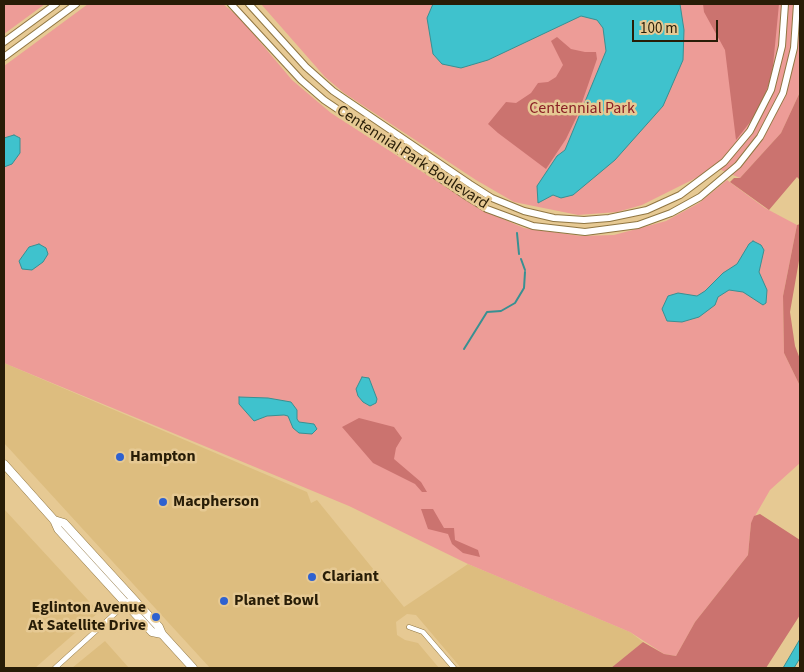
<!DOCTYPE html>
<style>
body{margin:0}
#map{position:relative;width:804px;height:672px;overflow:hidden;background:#e6c993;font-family:"Source Sans 3",sans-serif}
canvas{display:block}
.frame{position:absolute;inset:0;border:5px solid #281d07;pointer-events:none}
.scale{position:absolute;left:632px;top:20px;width:86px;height:22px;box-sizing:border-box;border:2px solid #281d07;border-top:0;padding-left:6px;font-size:15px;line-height:18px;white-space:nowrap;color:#281d07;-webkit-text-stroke:4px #e6c993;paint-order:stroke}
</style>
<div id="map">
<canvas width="804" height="672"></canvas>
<div class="frame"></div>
<div class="scale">100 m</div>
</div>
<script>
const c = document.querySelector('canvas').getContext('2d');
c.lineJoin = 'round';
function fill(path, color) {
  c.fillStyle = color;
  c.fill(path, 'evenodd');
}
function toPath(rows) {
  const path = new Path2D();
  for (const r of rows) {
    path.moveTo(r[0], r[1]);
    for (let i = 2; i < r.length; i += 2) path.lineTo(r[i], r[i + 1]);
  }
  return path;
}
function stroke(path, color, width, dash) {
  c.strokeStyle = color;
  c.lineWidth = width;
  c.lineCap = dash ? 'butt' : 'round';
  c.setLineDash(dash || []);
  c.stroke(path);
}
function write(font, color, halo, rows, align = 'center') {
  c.font = font + ' "Source Sans 3",sans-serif';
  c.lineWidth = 5;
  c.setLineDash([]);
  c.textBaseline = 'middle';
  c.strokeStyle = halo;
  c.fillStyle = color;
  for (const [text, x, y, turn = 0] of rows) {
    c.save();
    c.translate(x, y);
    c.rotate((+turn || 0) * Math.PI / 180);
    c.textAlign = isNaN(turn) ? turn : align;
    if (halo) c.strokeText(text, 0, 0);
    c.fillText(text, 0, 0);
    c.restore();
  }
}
fill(toPath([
 [4,363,307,492,311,503,317,500,404,607,468,564,630,632,643,642,611,668,461,668,416,615,407,614,396,622,397,635,405,640,418,643,439,668,210,668,4,443],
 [4,509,99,612,35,668,4,668],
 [105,641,129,668,72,668]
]), '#ddbd7f');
fill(toPath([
 [4,4,45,4,4,34],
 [88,4,223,4,240,18,292,80,331,113,457,194,503,219,524,228,581,236,614,235,666,221,699,203,727,180,765,208,797,225,783,296,784,353,800,386,800,463,770,490,751,523,748,555,695,622,676,656,664,654,630,632,468,564,349,506,4,363,4,66],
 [261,4,800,4,800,92,781,133,740,178,712,166,702,175,642,205,617,212,578,215,514,202,476,180,344,93,325,77]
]), '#ed9c97');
fill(toPath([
 [703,4,779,4,772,76,758,112,736,140,725,50,704,12],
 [557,37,571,49,585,52,596,52,597,59,578,114,566,139,546,169,498,133,488,124,506,102,516,103,531,93,538,83,548,82,556,77,563,65,551,41],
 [800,92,800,180,797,177,769,210,730,182,734,178,740,178,781,133],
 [800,224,800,255,790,312,795,346,800,359,800,386,784,353,783,296,797,225],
 [359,418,394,427,402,438,396,448,394,459,421,482,427,492,422,492,415,484,373,463,342,427],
 [421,509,433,509,444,528,454,528,455,540,478,550,480,557,463,553,452,544,448,534,428,529],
 [760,514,800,540,800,615,766,668,611,668,643,642,664,654,676,656,695,622,748,555,751,523,754,516]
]), '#cb736f');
const water = toPath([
 [433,4,680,4,684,30,683,60,663,106,615,160,573,195,561,198,553,195,538,203,537,186,557,156,565,150,606,51,603,28,597,20,581,16,488,60,461,68,442,64,433,54,427,18,433,4],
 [14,135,20,138,20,153,12,164,4,167,4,138,14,135],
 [753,241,761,245,764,250,759,272,767,290,766,303,763,305,743,292,729,290,718,297,715,305,699,317,682,322,667,321,662,309,668,296,678,293,697,296,705,291,723,273,737,264,749,244,753,241],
 [39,244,46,248,48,254,43,262,32,270,22,269,19,261,29,247,39,244],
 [362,377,369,378,377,399,376,403,370,406,363,402,358,396,356,389,362,377],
 [239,397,268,398,291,402,297,410,297,419,299,422,314,424,317,429,312,434,299,433,293,428,288,416,284,415,267,416,254,421,239,404,239,397],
 [800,639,800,658,794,668,783,668,800,639]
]);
fill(water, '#3fc2cd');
stroke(water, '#389092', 1);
stroke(toPath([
 [517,233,519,254],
 [521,259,525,270],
 [464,349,487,312,501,311,515,303,524,288,525,272]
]), '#389092', 2);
const street = toPath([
 [409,627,423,632,454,668],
 [55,668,132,598]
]);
const secondary = toPath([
 [231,4,301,80,324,100,463,194,487,209,533,226,585,232,638,225,671,213,700,197,738,165,760,137,783,93,794,48,797,4],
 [249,4,306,67,333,91,470,184,492,198,524,211,554,218,584,220,609,218,647,210,680,195,724,162,750,131,771,90,782,46,785,4],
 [4,42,56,4],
 [4,57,76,4]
]);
const primary = toPath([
 [4,464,54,520,58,529,152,632,162,634],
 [54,520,64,523,159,627,162,634,193,668]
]);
stroke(street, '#907642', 5.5);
stroke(secondary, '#907642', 8);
stroke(primary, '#907642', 9);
stroke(street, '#fff', 4.5);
stroke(secondary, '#fff', 6);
stroke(primary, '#fff', 8);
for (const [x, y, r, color] of [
 [120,457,5,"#2e61d0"],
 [163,502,5,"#2e61d0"],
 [312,577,5,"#2e61d0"],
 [224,601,5,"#2e61d0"],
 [156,617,5,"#2e61d0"]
]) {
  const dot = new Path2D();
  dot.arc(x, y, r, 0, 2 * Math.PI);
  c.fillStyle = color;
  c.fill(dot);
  stroke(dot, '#e6c993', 2);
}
write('16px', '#8a1f25', '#e6c993', [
 ["Centennial Park",582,109]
]);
write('16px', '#281d07', '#e6c993', [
 ["Centennial Park Boulevard",412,158,33]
]);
write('bold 16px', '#281d07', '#e6c993', [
 ["Hampton",130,457],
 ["Macpherson",173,502],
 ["Clariant",322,577],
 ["Planet Bowl",234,601],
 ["Eglinton Avenue",146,608,"right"],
 ["At Satellite Drive",146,626,"right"]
], 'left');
</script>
